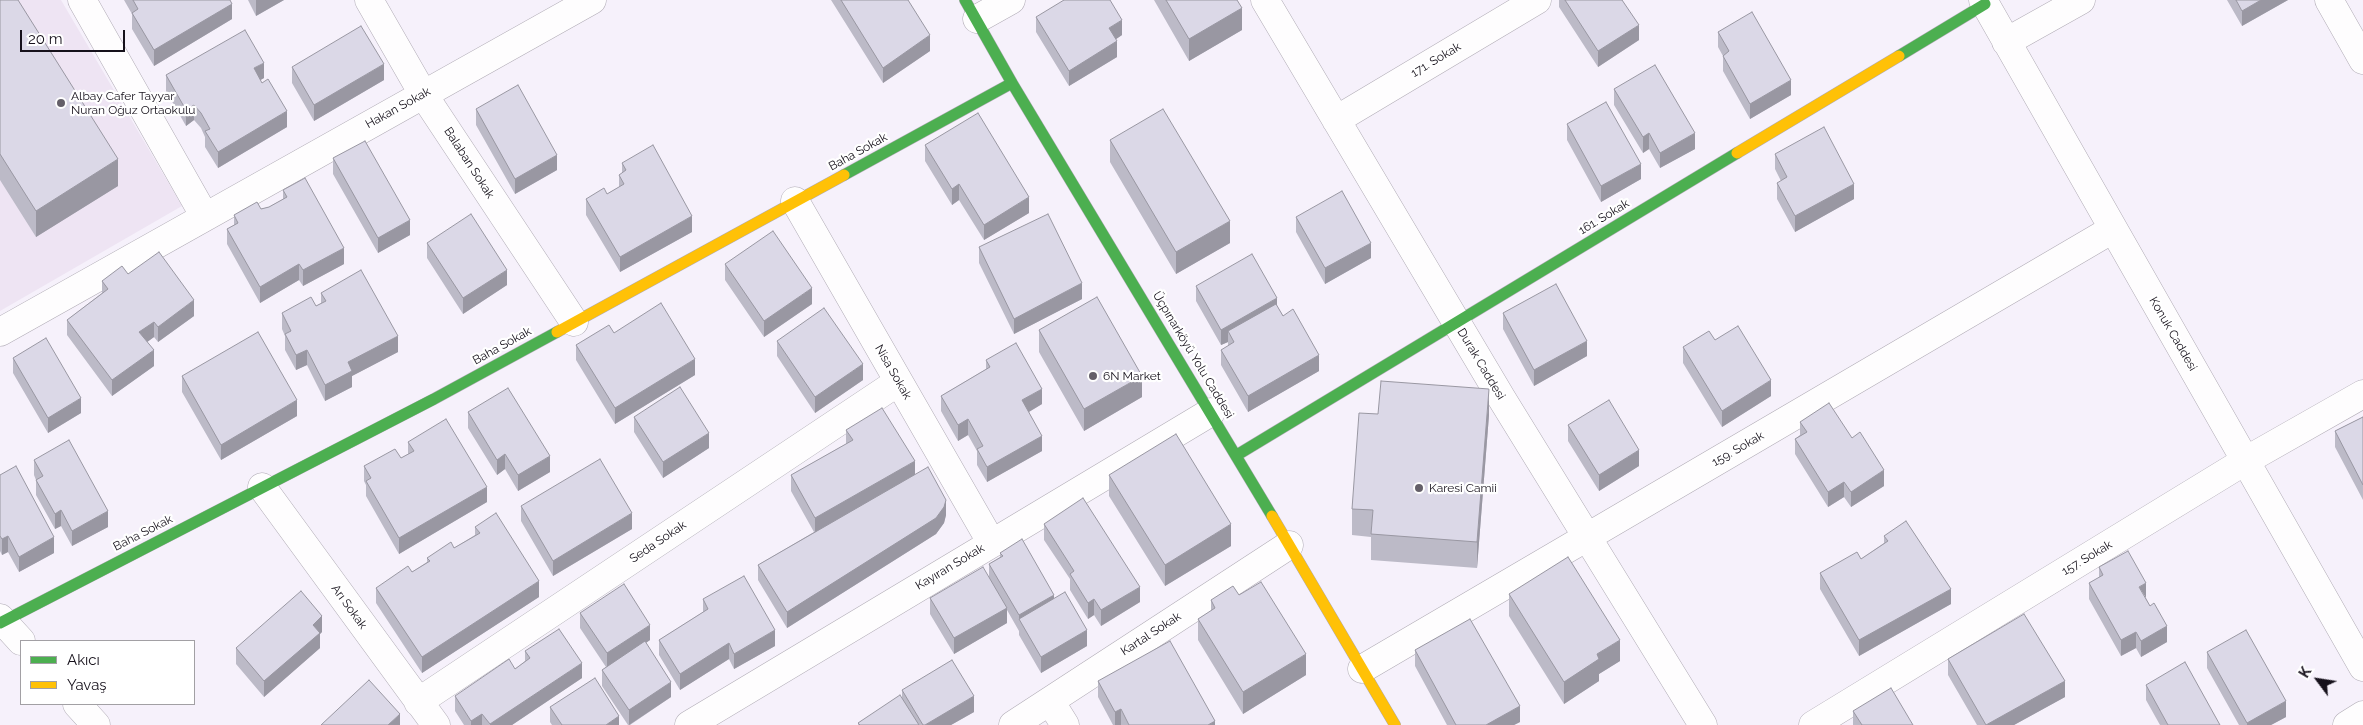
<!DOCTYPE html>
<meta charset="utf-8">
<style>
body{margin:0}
#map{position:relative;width:2363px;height:725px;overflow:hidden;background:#f6f1fb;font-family:Raleway,sans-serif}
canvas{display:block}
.legend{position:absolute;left:20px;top:640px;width:175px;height:65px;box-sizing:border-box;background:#fff;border:1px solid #a2a0a4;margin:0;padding:6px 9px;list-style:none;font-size:15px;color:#16111b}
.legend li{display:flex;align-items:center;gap:10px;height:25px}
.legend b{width:25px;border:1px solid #a2a0a4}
.north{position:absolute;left:2293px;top:655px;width:50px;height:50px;-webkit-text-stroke:4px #fff;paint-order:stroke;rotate:301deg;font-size:14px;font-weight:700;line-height:20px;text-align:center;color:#16111b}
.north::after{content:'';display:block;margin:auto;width:18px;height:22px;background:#16111b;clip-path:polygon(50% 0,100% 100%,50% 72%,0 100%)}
.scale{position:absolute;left:20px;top:30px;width:105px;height:22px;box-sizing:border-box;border:2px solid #16111b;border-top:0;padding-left:6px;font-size:15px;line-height:18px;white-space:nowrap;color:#16111b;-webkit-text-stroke:4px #fff;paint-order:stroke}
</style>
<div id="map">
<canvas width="2363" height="725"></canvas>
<ul class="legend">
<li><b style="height:6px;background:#4caf50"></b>Akıcı</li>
<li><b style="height:6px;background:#ffc107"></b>Yavaş</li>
</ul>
<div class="north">K</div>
<div class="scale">20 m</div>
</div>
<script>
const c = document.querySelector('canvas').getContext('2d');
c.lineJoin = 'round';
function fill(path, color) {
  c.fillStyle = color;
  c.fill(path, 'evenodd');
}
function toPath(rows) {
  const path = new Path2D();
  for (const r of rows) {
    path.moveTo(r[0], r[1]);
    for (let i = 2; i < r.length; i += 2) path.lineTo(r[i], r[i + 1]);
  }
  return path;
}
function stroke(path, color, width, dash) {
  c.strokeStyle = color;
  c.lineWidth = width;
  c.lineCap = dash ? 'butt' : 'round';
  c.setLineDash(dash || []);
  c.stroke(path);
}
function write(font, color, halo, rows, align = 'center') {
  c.font = font + ' Raleway,sans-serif';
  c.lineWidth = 4.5;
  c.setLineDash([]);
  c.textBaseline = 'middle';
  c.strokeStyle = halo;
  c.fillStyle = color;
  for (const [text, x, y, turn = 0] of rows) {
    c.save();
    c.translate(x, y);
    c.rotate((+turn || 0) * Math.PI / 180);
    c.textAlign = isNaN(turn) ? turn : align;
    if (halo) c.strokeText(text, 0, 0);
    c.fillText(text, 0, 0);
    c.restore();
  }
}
fill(toPath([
 [0,0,61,0,182,206,0,311]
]), '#eee4f3');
const street = toPath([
 [82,0,205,217],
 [369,0,423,94,574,322],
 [1265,0,1502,399,1703,725],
 [1983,0,2363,667],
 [2329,0,2363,60],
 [977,19,1011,0],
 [2006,42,2081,0],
 [1336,120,1537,0],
 [795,201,991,542],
 [0,332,592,0],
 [262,487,436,725],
 [0,618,21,641],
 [1362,669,2113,229],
 [1050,701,1065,725],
 [418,702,898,382],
 [77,704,96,725],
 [689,725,1211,412],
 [1013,725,1289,545],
 [1813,725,2245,461,2363,394],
 [2347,725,2363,715]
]);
const fast = toPath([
 [965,0,1012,83,1272,516],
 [1899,56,1985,4],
 [844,175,1012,83],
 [1237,455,1737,153],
 [0,623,434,399,557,332]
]);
const slow = toPath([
 [1737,153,1899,56],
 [557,332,844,175],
 [1272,516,1395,725]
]);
stroke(street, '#b0abb5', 29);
stroke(fast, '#b0abb5', 12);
stroke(slow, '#b0abb5', 12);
stroke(street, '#fefdfe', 28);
stroke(fast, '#4caf50', 11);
stroke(slow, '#ffc107', 11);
fill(toPath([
 [0,0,118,186,36,237,0,180],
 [124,0,230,0,232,19,154,66,132,29,132,14],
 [248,0,284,0,256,16],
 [831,0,908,0,930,51,883,83],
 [1154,0,1237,0,1242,30,1189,61],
 [1559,0,1622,0,1639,40,1598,67,1559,7],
 [2227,0,2288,0,2242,26],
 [1036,17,1122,35,1116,39,1117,57,1069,86,1036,32],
 [1718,32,1791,95,1750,119,1723,71,1723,56,1718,47],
 [292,67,384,80,314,121,292,83],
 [166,75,264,78,260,80,287,127,218,168,205,147,205,137,201,128,194,120,186,126,166,91],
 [1614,89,1695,149,1660,168,1649,149,1643,153,1614,105],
 [476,109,557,170,515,194,476,125],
 [1567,124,1641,179,1601,202,1567,140],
 [1110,140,1230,243,1176,274,1110,162],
 [925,145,1029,213,984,240,959,200,952,205,925,161],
 [1775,154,1854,199,1795,232,1777,199,1777,183,1781,181,1775,169],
 [333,158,410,235,378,253,333,174],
 [622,163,692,232,620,272,586,215,586,199,607,194,619,187,619,175,622,173],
 [283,190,344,264,303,286,299,280,260,303,227,244,227,229,234,225,234,215,269,207,283,199],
 [1296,217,1371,258,1325,284,1296,232],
 [427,243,507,285,463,314,427,258],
 [979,247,1082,299,1014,334,979,263],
 [725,264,812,304,764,337,725,280],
 [128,274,194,316,158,342,154,337,147,342,154,366,112,396,67,335,67,320,102,293,102,281],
 [1196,286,1277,306,1319,371,1248,412,1221,365,1221,350,1228,346,1228,342,1221,345,1196,301],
 [321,293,398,352,352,376,352,387,325,401,307,365,296,370,285,350,285,336,282,329,282,313,316,306,321,303],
 [1503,313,1587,356,1534,386,1503,329],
 [1039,330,1142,397,1084,431,1039,352],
 [614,333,695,375,615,424,576,360,576,345],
 [1715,340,1771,396,1722,427,1683,363,1683,347],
 [777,341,863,380,815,413,777,356],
 [13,358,81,413,48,433,13,373],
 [986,360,1042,404,1029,412,1042,451,987,482,977,465,977,451,968,435,958,441,941,411,941,396,986,369],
 [182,376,297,416,221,460,182,392],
 [468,412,550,472,518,491,505,469,497,475,468,428],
 [1378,414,1489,415,1477,568,1371,560,1371,537,1352,535,1352,509],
 [634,417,709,448,663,478,634,432],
 [2363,417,2363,500,2335,447,2335,431],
 [1800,422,1852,438,1884,486,1851,507,1844,497,1828,507,1795,454,1795,439,1800,435],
 [1568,425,1639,466,1599,491,1568,441],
 [846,430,915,474,946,515,944,523,936,534,787,628,758,580,758,565,814,532,791,491,791,475,846,444],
 [408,442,487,502,399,554,366,496,366,485,364,481,364,466,401,458,408,454],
 [34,460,108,527,72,546,61,526,55,529,36,495,36,480,34,475],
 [0,475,54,553,19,572,8,552,2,555,0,551],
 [1109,475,1231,546,1165,586,1109,496],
 [521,506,632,529,553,576,521,521],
 [1044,524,1140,602,1101,626,1094,615,1088,619,1070,590,1070,579,1044,540],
 [475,527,539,597,422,673,376,603,376,588,412,572,427,562,427,558,454,548,475,535],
 [1884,536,1951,604,1859,656,1820,589,1820,573,1861,559,1884,543],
 [1000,553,1054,599,1087,646,1041,673,1019,635,1019,631,1007,610,1007,623,954,654,930,614,930,598,989,577,989,564,1000,557],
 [2099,567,2146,598,2167,642,2141,657,2136,648,2121,656,2089,599,2089,583,2099,578],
 [1509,594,1620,661,1599,674,1599,681,1564,704,1509,616],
 [1239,595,1306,675,1243,714,1198,640,1198,619,1211,611,1211,600],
 [703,599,775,646,734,669,729,659,680,690,659,655,659,640,703,612],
 [580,613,650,640,646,643,671,697,630,725,628,725,602,686,602,670,606,667,580,628],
 [322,632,320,634,320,648,264,697,236,664,236,648],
 [1415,650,1520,722,1514,725,1447,725,1415,666],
 [525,651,582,678,512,725,464,725,455,711,455,696,515,669,525,661],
 [2207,652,2286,717,2271,725,2239,725,2207,668],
 [1948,659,2065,697,2014,725,1977,725,1948,675],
 [1098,681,1215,725,1113,725,1098,697],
 [2146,685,2220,725,2160,725,2146,700],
 [902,690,974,712,951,725,858,725,858,723,902,698],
 [550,707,619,725,552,725,550,722],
 [1853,711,1913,725,1853,725]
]), '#bcbac7');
fill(toPath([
 [256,0,284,0,256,16],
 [2261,0,2288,0,2242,26,2242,11],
 [232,4,232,19,154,66,154,50],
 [1242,8,1242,30,1189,61,1189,39],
 [1122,20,1122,35,1109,44,1109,28],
 [1639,25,1639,40,1598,67,1598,51],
 [930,35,930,51,883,83,883,68],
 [1117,41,1117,57,1069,86,1069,71],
 [264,63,264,78,254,84,254,68],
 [384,64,384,80,314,121,314,105],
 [1791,80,1791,95,1750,119,1750,104],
 [194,105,194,120,186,126,186,110],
 [287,111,287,127,218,168,218,152],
 [1649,133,1649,149,1643,153,1643,137],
 [1695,133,1695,149,1660,168,1660,153],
 [557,155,557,170,515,194,515,179],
 [118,159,118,186,36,237,36,211],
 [1641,164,1641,179,1601,202,1601,186],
 [959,184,959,200,952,205,952,189],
 [1854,184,1854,199,1795,232,1795,216],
 [1029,197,1029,213,984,240,984,225],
 [692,216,692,232,620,272,620,257],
 [410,220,410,235,378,253,378,238],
 [1230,221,1230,243,1176,274,1176,252],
 [1371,243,1371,258,1325,284,1325,268],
 [344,248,344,264,303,286,303,270],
 [299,264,299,280,260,303,260,287],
 [507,270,507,285,463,314,463,298],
 [1082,283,1082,299,1014,334,1014,319],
 [812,288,812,304,764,337,764,321],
 [1277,298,1277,314,1228,331,1228,342,1221,345,1221,330],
 [194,300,194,316,158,342,158,327],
 [154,322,154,337,139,348,139,332],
 [398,336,398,352,352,376,352,387,325,401,325,385,348,362],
 [1587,341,1587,356,1534,386,1534,370],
 [154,350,154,366,112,396,112,380],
 [307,350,307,365,296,370,296,355],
 [1319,355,1319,371,1248,412,1248,396],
 [695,359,695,375,615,424,615,408],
 [863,364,863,380,815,413,815,397],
 [1142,376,1142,397,1084,431,1084,409],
 [1771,380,1771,396,1722,427,1722,411],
 [1042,389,1042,404,1022,416,1022,400],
 [1489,389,1489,415,1477,568,1477,542],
 [81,398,81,413,48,433,48,418],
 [297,400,297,416,221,460,221,445],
 [968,419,968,435,958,441,958,425],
 [709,433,709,448,663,478,663,462],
 [1042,436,1042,451,987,482,987,467],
 [1639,450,1639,466,1599,491,1599,475],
 [505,454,505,469,497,475,497,460],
 [550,456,550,472,518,491,518,475],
 [915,461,915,477,815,534,815,518],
 [1884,470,1884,486,1851,507,1851,492],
 [1844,482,1844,497,1828,507,1828,492],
 [487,487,487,502,399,554,399,538],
 [946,500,946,515,944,523,936,534,787,628,787,612],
 [61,510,61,526,55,529,55,514],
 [108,511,108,527,72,546,72,531],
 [632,513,632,529,553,576,553,561],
 [1231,524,1231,546,1165,586,1165,565],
 [8,536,8,552,2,555,2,539],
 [54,537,54,553,19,572,19,557],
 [539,581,539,597,422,673,422,657],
 [2146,583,2146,598,2139,587],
 [1140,587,1140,602,1101,626,1101,610],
 [1951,589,1951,604,1859,656,1859,640],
 [1054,595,1054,610,1019,619,1019,615],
 [1094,599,1094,615,1088,619,1088,603],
 [1007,608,1007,623,954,654,954,638],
 [322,616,322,632,320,634,320,648,264,697,264,681,313,625],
 [650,625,650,640,607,669,607,653],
 [2167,626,2167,642,2141,657,2141,641],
 [775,630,775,646,734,669,734,654],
 [1087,630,1087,646,1041,673,1041,657],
 [2136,632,2136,648,2121,656,2121,640],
 [1620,640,1620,661,1599,674,1599,681,1564,704,1564,682,1597,654],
 [729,643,729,659,680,690,680,674],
 [1306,654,1306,675,1243,714,1243,692],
 [582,663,582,678,512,725,490,725,490,724],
 [2065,681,2065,697,2014,725,1986,725],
 [671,682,671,697,629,725,629,710],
 [974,696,974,712,951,725,925,725],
 [2286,701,2286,717,2271,725,2247,725,2247,723],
 [1520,706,1520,722,1514,725,1486,725],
 [1121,709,1121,725,1115,725,1115,712],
 [400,714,400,725,388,725],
 [482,714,482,725,471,725,471,721],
 [619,716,619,725,606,725],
 [1215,721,1215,725,1208,725]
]), '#9997a2');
const building = toPath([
 [0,0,18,0,118,159,36,211,0,154,0,0],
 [133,0,230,0,232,4,154,50,132,13,138,9,133,0],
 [841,0,908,0,930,35,883,68,841,0],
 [1064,0,1110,0,1122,20,1109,28,1117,41,1069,71,1036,17,1064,0],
 [1166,0,1237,0,1242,8,1189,39,1166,0],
 [1565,0,1622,0,1639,25,1598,51,1565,0],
 [2236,0,2261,0,2242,11,2236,0],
 [1752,12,1791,80,1750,104,1723,56,1729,51,1718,32,1752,12],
 [361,26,384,64,314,105,292,67,361,26],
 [245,30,264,63,254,68,262,83,268,79,287,111,218,152,205,131,210,129,201,113,194,105,186,110,166,75,245,30],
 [1655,65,1695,133,1660,153,1649,133,1643,137,1614,89,1655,65],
 [518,85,557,155,515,179,476,109,518,85],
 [1606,102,1641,164,1601,186,1567,124,1606,102],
 [1163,109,1230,221,1176,252,1110,140,1163,109],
 [978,113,1029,197,984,225,959,184,952,189,925,145,978,113],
 [1824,127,1854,184,1795,216,1777,183,1787,177,1775,154,1824,127],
 [365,141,410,220,378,238,333,158,365,141],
 [653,145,692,216,620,257,586,199,604,188,607,194,624,184,619,175,626,170,622,163,653,145],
 [305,178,344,248,303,270,299,264,260,287,227,229,238,223,234,215,257,202,261,209,269,207,287,197,283,190,305,178],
 [1342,191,1371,243,1325,268,1296,217,1342,191],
 [471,214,507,270,463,298,427,243,471,214],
 [1048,214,1082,283,1014,319,979,247,1048,214],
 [773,231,812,288,764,321,725,264,773,231],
 [159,252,194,300,158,327,154,322,139,332,154,350,112,380,67,320,108,289,102,281,122,266,128,274,159,252],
 [1252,254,1277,298,1221,330,1196,286,1252,254],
 [361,270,398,336,348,362,352,371,325,385,307,350,296,355,285,334,291,331,282,313,311,297,316,306,326,301,321,293,361,270],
 [1556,284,1587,341,1534,370,1503,313,1556,284],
 [1097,297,1142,376,1084,409,1039,330,1097,297],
 [661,303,695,359,615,408,576,345,609,325,614,333,661,303],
 [1276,304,1283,316,1293,309,1319,355,1248,396,1221,350,1234,342,1228,331,1276,304],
 [824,308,863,364,815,397,777,341,824,308],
 [1738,326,1771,380,1722,411,1683,347,1709,331,1715,340,1738,326],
 [258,332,297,400,221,445,182,376,258,332],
 [46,338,81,398,48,418,13,358,46,338],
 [1016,343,1042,389,1022,400,1042,436,987,467,977,449,983,446,968,419,958,425,941,396,990,367,986,360,1016,343],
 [1381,381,1489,389,1477,542,1371,534,1373,510,1352,509,1359,413,1378,414,1381,381],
 [680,387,709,433,663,462,634,417,680,387],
 [508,388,550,456,518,475,505,454,497,460,468,412,508,388],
 [1609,400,1639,450,1599,475,1568,425,1609,400],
 [1829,403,1852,438,1860,432,1884,470,1851,492,1844,482,1828,492,1795,439,1807,432,1800,422,1829,403],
 [882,408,915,461,815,518,791,475,853,440,846,430,882,408],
 [2363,417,2363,485,2335,431,2363,417],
 [446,419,487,487,399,538,366,481,371,478,364,466,395,449,401,458,414,451,408,442,446,419],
 [1176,434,1231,524,1165,565,1109,475,1176,434],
 [69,440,108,511,72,531,61,510,55,514,36,480,43,476,34,460,69,440],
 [600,459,632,513,553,561,521,506,600,459],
 [16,466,54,537,19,557,8,536,2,539,0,536,0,475,16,466],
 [928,467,946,500,944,507,936,518,787,612,758,565,928,467],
 [1083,498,1140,587,1101,610,1094,599,1088,603,1070,574,1074,571,1044,524,1083,498],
 [496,513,539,581,422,657,376,588,408,566,412,572,430,561,427,558,451,542,454,548,480,533,475,527,496,513],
 [1906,521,1951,589,1859,640,1820,573,1857,552,1861,559,1888,541,1884,536,1906,521],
 [1022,539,1054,595,1019,615,989,564,1003,556,1000,553,1022,539],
 [2128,551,2146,583,2139,587,2150,606,2154,603,2167,626,2141,641,2136,632,2121,640,2089,583,2103,575,2099,567,2128,551],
 [1568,557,1620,640,1597,654,1599,659,1564,682,1509,594,1568,557],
 [983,567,1007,608,954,638,930,598,983,567],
 [744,576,775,630,734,654,729,643,680,674,659,640,708,609,703,599,744,576],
 [1261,582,1306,654,1243,692,1198,619,1215,608,1211,600,1233,586,1239,595,1261,582],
 [624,584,650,625,607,653,580,613,624,584],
 [301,591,322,616,313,625,320,633,264,681,236,648,301,591],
 [1065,592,1087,630,1041,657,1019,619,1065,592],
 [2024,614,2065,681,1986,725,1948,659,2024,614],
 [1470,619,1520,706,1486,725,1456,725,1415,650,1470,619],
 [559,629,582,663,490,724,482,714,471,721,455,696,509,659,515,669,530,658,525,651,559,629],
 [2246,630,2286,701,2247,723,2207,652,2246,630],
 [645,641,671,682,629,710,602,670,645,641],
 [1170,641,1215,721,1208,725,1129,725,1121,709,1115,712,1098,681,1170,641],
 [952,660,974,696,925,725,923,725,902,690,952,660],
 [2185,662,2220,725,2168,725,2146,685,2185,662],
 [595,678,619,716,606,725,562,725,550,707,595,678],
 [369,680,400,714,388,725,321,725,369,680],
 [1891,688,1913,725,1862,725,1853,711,1891,688],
 [900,695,919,725,860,725,858,723,900,695]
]);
fill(building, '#dbd8e7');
stroke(building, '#9997a2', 1);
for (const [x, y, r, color] of [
 [61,103,5,"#645f69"],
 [1093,376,5,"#645f69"],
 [1419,488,5,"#645f69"]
]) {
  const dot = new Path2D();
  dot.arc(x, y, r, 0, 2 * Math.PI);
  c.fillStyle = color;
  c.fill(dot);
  stroke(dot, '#fff', 2);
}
write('12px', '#16111b', '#fff', [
 ["171. Sokak",1436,60,-31],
 ["Hakan Sokak",398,108,-29],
 ["Baha Sokak",858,152,-29],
 ["Balaban Sokak",469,163,57],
 ["161. Sokak",1604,217,-31],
 ["Konuk Caddesi",2173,334,60],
 ["Baha Sokak",502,346,-29],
 ["Üçpınarköyü Yolu Caddesi",1193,355,59],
 ["Durak Caddesi",1481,364,59],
 ["Nisa Sokak",893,372,60],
 ["159. Sokak",1738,449,-30],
 ["Baha Sokak",143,533,-27],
 ["Seda Sokak",658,542,-34],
 ["157. Sokak",2087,558,-31],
 ["Kayıran Sokak",950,567,-31],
 ["Arı Sokak",349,607,54],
 ["Kartal Sokak",1151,634,-33]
]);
write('12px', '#16111b', '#fff', [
 ["Albay Cafer Tayyar",71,96],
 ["Nuran Oğuz Ortaokulu",71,110],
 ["6N Market",1103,376],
 ["Karesi Camii",1429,488]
], 'left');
</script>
